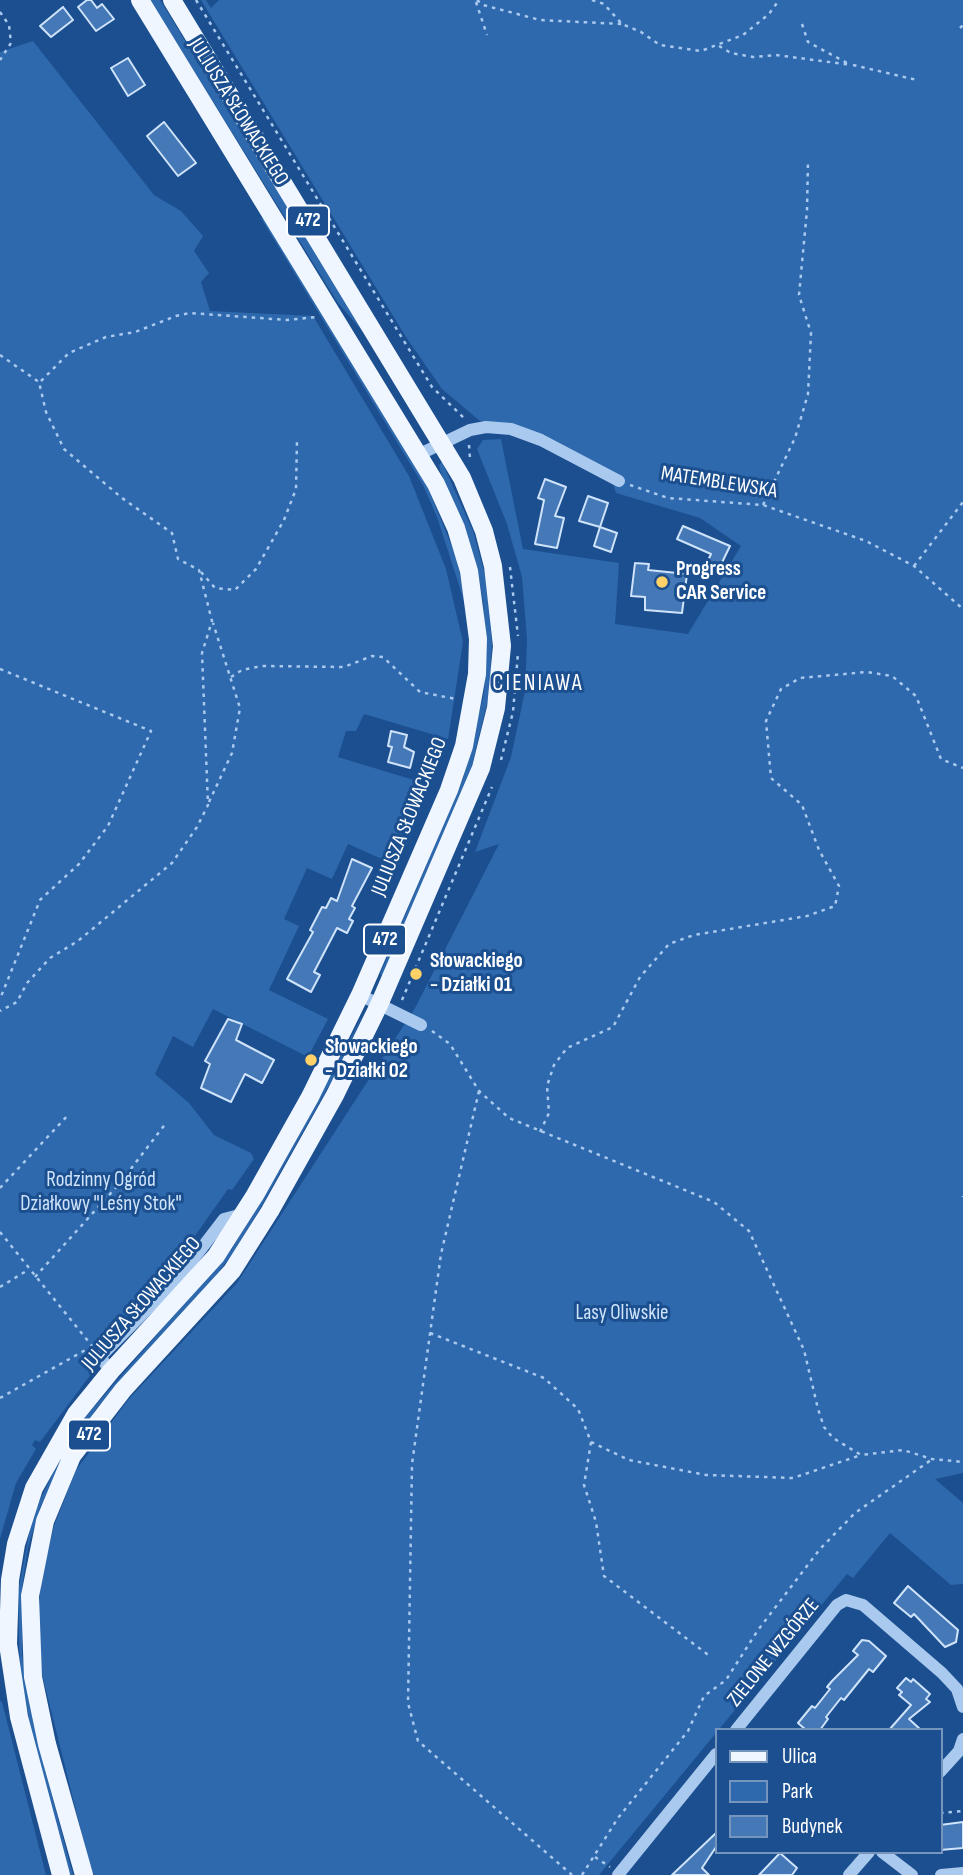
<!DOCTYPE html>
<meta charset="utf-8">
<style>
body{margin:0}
#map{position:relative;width:963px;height:1875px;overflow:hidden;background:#1b4f8f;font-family:"Sofia Sans Condensed",sans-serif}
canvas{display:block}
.legend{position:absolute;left:715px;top:1728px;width:228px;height:126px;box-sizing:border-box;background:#1b4f8f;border:2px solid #7695bc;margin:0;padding:9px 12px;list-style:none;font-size:21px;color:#fff}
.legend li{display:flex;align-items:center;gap:14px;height:35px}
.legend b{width:35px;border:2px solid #7695bc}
</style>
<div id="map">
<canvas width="963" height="1875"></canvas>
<ul class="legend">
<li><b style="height:9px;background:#f0f6ff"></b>Ulica</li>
<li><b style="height:19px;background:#2e69ad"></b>Park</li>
<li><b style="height:19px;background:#4478b7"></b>Budynek</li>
</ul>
</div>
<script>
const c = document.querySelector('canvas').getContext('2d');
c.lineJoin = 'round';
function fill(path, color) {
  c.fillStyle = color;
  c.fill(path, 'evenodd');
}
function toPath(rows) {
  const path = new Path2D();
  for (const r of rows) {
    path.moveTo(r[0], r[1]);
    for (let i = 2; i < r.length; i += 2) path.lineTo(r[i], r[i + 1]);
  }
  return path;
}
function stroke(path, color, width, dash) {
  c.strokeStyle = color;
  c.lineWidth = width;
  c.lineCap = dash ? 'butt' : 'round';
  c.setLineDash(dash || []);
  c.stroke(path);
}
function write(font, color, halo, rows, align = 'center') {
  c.font = font + ' "Sofia Sans Condensed",sans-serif';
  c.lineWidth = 6;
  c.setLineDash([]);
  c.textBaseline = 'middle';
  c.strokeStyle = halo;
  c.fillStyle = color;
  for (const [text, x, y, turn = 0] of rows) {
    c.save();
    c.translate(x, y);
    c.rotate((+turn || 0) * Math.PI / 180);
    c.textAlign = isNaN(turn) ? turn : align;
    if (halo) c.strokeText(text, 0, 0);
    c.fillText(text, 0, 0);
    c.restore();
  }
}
fill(toPath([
 [150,0,160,0,366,335,338,303],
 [201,0,206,0,211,8,219,0,963,0,963,1473,935,1479,963,1503,963,1584,951,1585,890,1533,853,1578,847,1574,599,1875,92,1875,41,1670,38,1624,41,1580,54,1526,76,1470,128,1400,237,1283,415,1008,499,844,475,852,511,757,525,691,527,639,522,577,507,524,477,449,483,440,501,439,523,549,619,563,615,624,688,634,741,546,700,518,616,493,609,471,514,425,480,421,442,389,406,337],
 [33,41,154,195,181,211,203,236,194,251,209,273,201,282,210,311,313,316,409,476,446,569,463,642,448,739,364,714,356,731,346,731,338,757,430,785,398,866,348,844,332,879,307,868,284,919,299,926,269,990,328,1019,308,1057,213,1009,193,1047,173,1036,155,1074,189,1103,214,1135,251,1153,254,1159,232,1190,228,1189,168,1274,92,1354,98,1362,92,1373,40,1442,35,1440,32,1445,36,1449,16,1483,0,1539,0,52],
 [261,218,266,219,426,483,457,559,466,607,437,517,423,485],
 [442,462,473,531,487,582,492,643,489,695,470,773,383,976,380,974,463,779,484,693,486,653,483,601,477,567,440,470,439,465],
 [366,1009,332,1080,240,1244,200,1296,96,1409,61,1462,40,1508,28,1547,22,1587,22,1655,40,1751,73,1875,70,1875,33,1740,20,1671,18,1592,33,1514,71,1437,86,1416,231,1250,282,1166],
 [0,1701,2,1702,46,1875,0,1875]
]), '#2e69ad');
const building = toPath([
 [87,0,91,0,97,8,102,4,114,19,96,31,78,7,87,0],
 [63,7,73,20,51,37,40,26,63,7],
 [128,58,145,85,128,96,111,68,128,58],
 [164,122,196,163,178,176,147,136,164,122],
 [545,479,566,487,555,516,564,518,557,548,535,544,544,500,538,498,545,479],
 [588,496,608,503,600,527,579,521,588,496],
 [683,526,730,546,716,575,704,569,711,554,677,539,683,526],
 [600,527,617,533,611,552,594,546,600,527],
 [635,563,649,564,648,570,687,574,682,613,645,610,645,597,631,596,635,563],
 [391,731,407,735,404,747,414,752,410,768,388,762,392,747,388,746,391,731],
 [352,859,372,868,352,906,355,908,349,919,353,921,347,933,337,928,314,972,320,975,311,992,287,979,313,932,310,930,322,907,326,908,331,898,337,901,352,859],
 [228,1019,242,1024,236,1040,274,1060,262,1083,245,1074,231,1102,201,1088,210,1064,205,1061,228,1019],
 [908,1586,958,1630,956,1642,945,1647,914,1614,911,1617,894,1603,908,1586],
 [862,1640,869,1641,886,1656,873,1672,869,1669,844,1700,841,1698,826,1717,828,1719,820,1730,806,1730,798,1723,812,1706,815,1708,830,1689,827,1687,832,1681,858,1655,853,1651,862,1640],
 [906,1678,911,1682,913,1679,930,1694,926,1699,930,1702,909,1719,921,1730,889,1730,911,1705,899,1695,902,1692,897,1688,906,1678],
 [963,1822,963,1848,940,1850,940,1825,963,1822],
 [716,1833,716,1847,702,1868,709,1875,672,1875,716,1833],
 [780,1853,797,1868,792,1875,759,1875,780,1853]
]);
fill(building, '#4478b7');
stroke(building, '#cfe3fa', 2);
stroke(toPath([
 [196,0,432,387,464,418],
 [477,0,483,5,540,20,622,24],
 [592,0,604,4,622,24,641,32,660,45,701,51,743,35,769,14,779,0],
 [476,2,487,35],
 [0,12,9,25,11,43,0,60],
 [802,24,808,42,847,63],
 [960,28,963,25],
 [719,46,731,53,753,57,776,55,852,65],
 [853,65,917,80],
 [0,355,39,382,46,412,64,449,122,498,172,533,178,559,199,570,212,621,202,653,208,805,197,827,172,863,78,941,50,958,27,983,17,1002,0,1011],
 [41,381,69,353,106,337,135,332,176,316,190,313,287,320,316,317],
 [469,445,470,459],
 [630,485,668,498,763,505,866,541,914,566,963,609],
 [763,505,795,438,808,394,811,333,799,295,807,210,808,161],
 [914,566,963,502],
 [510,567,518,636],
 [201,572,215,588,235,590,256,569,284,520,296,489,297,440],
 [0,669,151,731,108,826,79,864,40,900,0,999],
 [231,677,242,670,262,666,344,667,372,656,383,657,420,692,456,699],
 [501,760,513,712,518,653],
 [209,802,232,753,240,708,213,623],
 [402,1000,492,787],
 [432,1031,450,1044,479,1091,509,1118,714,1202,749,1231,804,1350,818,1409,824,1427,833,1438,861,1455,903,1450,932,1459,963,1462],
 [479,1091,441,1254,412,1464,408,1703,418,1741,572,1875],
 [540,1132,549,1113,547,1086,554,1065,567,1048,613,1027,640,977,669,944,694,935,807,916,835,906,839,886,819,850,802,805,771,778,766,721,781,689,800,678,867,672,892,676,916,696,941,759,963,768],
 [0,1188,69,1114],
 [963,1196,963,1197],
 [0,1232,92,1346],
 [35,1277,120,1183,166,1123],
 [0,1287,28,1270],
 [430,1333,544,1378,578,1409,591,1442,629,1460,706,1475,793,1478,861,1455],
 [0,1398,89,1348],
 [591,1442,584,1485,596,1522,604,1576,711,1657],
 [940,1813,963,1811],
 [595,1857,610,1867],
 [582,1875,618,1818,688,1731,704,1696,726,1680,758,1630,820,1549,855,1513,931,1460]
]), '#a9c9ee', 2.5, [3.5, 5]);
stroke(toPath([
 [420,454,470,430,486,427,511,429,541,440,619,481],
 [360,995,421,1025],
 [111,1371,100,1357,181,1275,224,1219,243,1214],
 [736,1730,837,1605,846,1600,863,1605,942,1673,957,1689,963,1707],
 [940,1772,959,1751,963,1739],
 [882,1852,912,1875],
 [618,1875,716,1754],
 [849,1875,869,1852],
 [941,1875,963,1873]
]), '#a9c9ee', 12);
stroke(toPath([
 [61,1875,19,1717,8,1644,10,1580,16,1544,34,1488,76,1414,111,1371,216,1256,255,1195,310,1097,360,995,449,790,464,746,477,674,478,639,469,571,456,528,436,484,140,0],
 [84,1875,47,1744,33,1677,30,1596,45,1521,72,1456,123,1390,232,1271,270,1211,335,1095,379,1005,481,768,496,708,502,646,493,566,484,531,462,478,172,0]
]), '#f0f6ff', 18);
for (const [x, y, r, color] of [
 [662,582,7,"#ffd166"],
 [416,974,7,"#ffd166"],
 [311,1060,7,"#ffd166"]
]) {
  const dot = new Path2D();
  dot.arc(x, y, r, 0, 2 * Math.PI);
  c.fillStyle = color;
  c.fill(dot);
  stroke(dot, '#1b4f8f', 2.5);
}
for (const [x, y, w] of [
 [308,221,42],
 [385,940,42],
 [89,1435,42]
]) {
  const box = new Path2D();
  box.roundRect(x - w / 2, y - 15.5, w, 31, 5);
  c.fillStyle = '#1b4f8f';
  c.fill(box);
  stroke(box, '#fff', 2);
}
write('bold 19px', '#fff', null, [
 ["472",308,221],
 ["472",385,940],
 ["472",89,1435]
]);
write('21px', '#fff', '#1b4f8f', [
 ["JULIUSZA SŁOWACKIEGO",238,112,58],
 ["MATEMBLEWSKA",719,483,9],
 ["JULIUSZA SŁOWACKIEGO",410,817,-68],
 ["JULIUSZA SŁOWACKIEGO",142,1304,-49],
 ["ZIELONE WZGÓRZE",774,1653,-51]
]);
write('bold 21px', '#fff', '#1b4f8f', [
 ["Progress",676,570],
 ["CAR Service",676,594],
 ["Słowackiego",430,962],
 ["- Działki 01",430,986],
 ["Słowackiego",325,1048],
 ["- Działki 02",325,1072]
], 'left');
write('21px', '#cfe3fa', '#1b4f8f', [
 ["Rodzinny Ogród",101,1181],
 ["Działkowy \"Leśny Stok\"",101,1205],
 ["Lasy Oliwskie",622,1314]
]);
c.letterSpacing = '2px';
write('23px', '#fff', '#1b4f8f', [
 ["CIENIAWA",538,684]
]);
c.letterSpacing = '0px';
</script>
